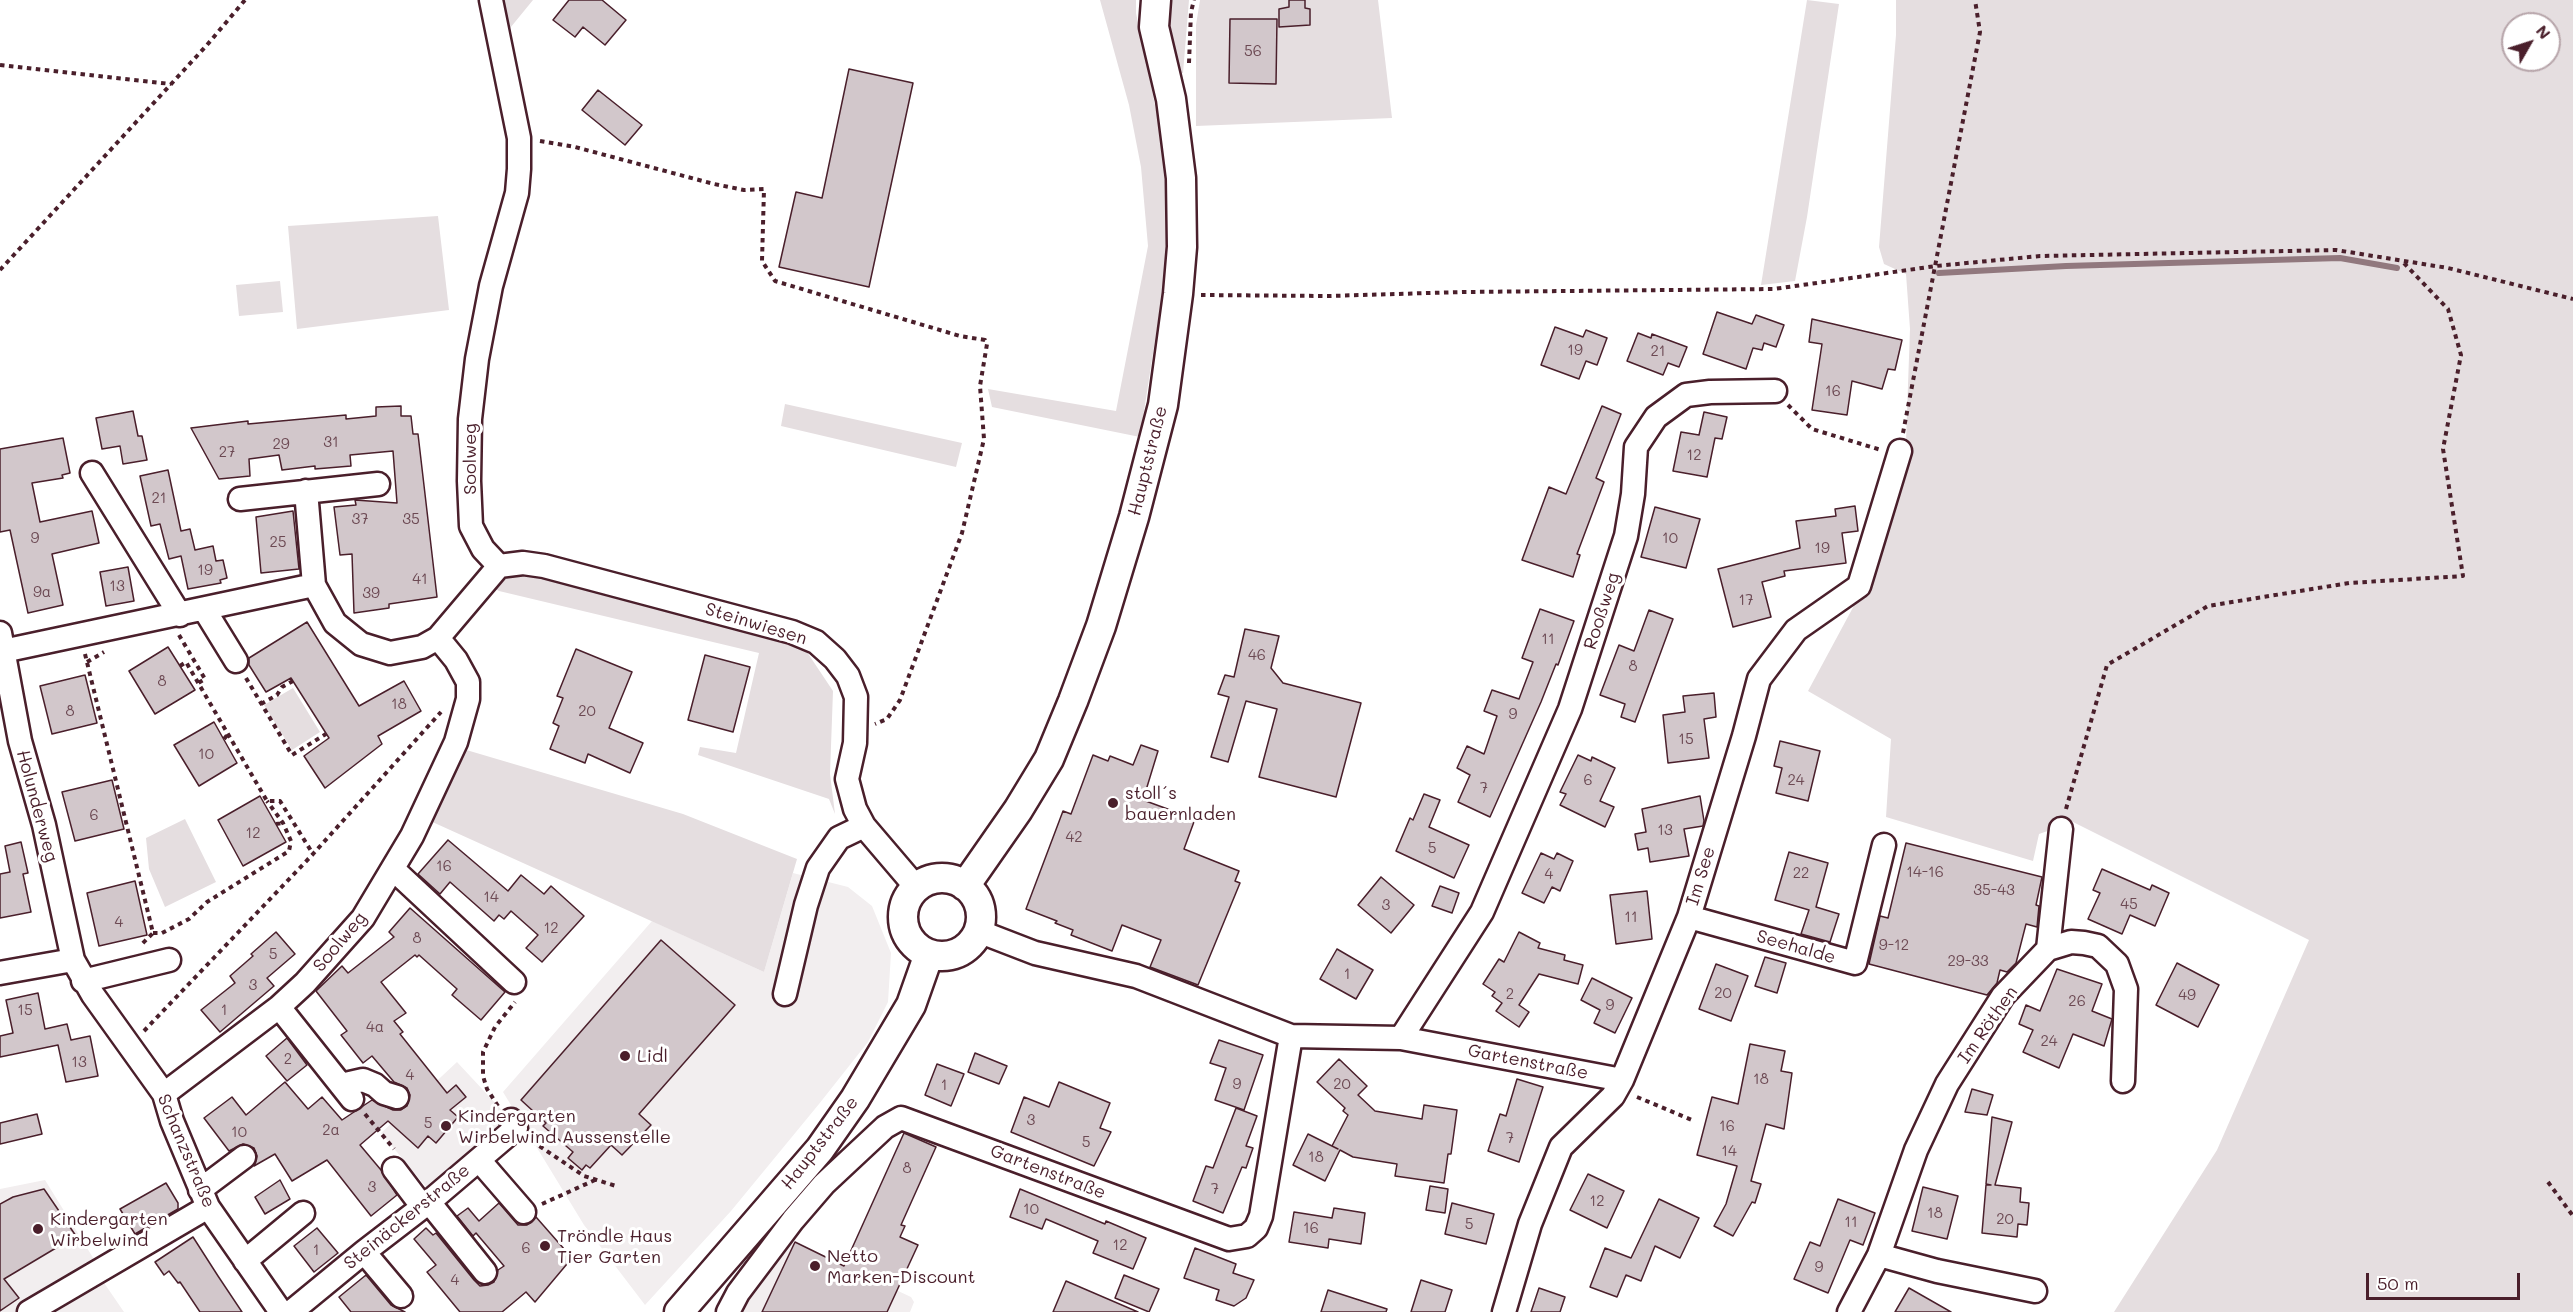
<!DOCTYPE html>
<meta charset="utf-8">
<style>
body{margin:0}
#map{position:relative;width:2573px;height:1312px;overflow:hidden;background:#fff;font-family:Mali,sans-serif}
canvas{display:block}
.north{position:absolute;left:2501px;top:12px;width:60px;height:60px;box-sizing:border-box;background:#fff;border:2px solid #b7a5aa;border-radius:50%;rotate:51deg;font-size:16px;font-weight:700;line-height:24px;text-align:center;color:#4a1f2b}
.north::after{content:'';display:block;margin:auto;width:21px;height:27px;background:#4a1f2b;clip-path:polygon(50% 0,100% 100%,50% 72%,0 100%)}
.scale{position:absolute;left:2366px;top:1273px;width:154px;height:27px;box-sizing:border-box;border:3px solid #4a1f2b;border-top:0;padding-left:8px;font-size:18px;line-height:21px;white-space:nowrap;color:#4a1f2b;-webkit-text-stroke:4px #fff;paint-order:stroke}
</style>
<div id="map">
<canvas width="2573" height="1312"></canvas>
<div class="north">N</div>
<div class="scale">50 m</div>
</div>
<script>
const c = document.querySelector('canvas').getContext('2d');
c.lineJoin = 'round';
function fill(path, color) {
  c.fillStyle = color;
  c.fill(path, 'evenodd');
}
function toPath(rows) {
  const path = new Path2D();
  for (const r of rows) {
    if (r.length === 3) {
      path.moveTo(r[0] + r[2], r[1]);
      path.arc(r[0], r[1], r[2], 0, 2 * Math.PI);
      continue;
    }
    path.moveTo(r[0], r[1]);
    for (let i = 2; i < r.length; i += 2) path.lineTo(r[i], r[i + 1]);
  }
  return path;
}
function stroke(path, color, width, dash) {
  c.strokeStyle = color;
  c.lineWidth = width;
  c.lineCap = dash ? 'butt' : 'round';
  c.setLineDash(dash || []);
  c.stroke(path);
}
function write(font, color, halo, rows, align = 'center') {
  c.font = font + ' Mali,sans-serif';
  c.lineWidth = 6;
  c.setLineDash([]);
  c.textBaseline = 'middle';
  c.strokeStyle = halo;
  c.fillStyle = color;
  for (const [text, x, y, turn = 0] of rows) {
    c.save();
    c.translate(x, y);
    c.rotate((+turn || 0) * Math.PI / 180);
    c.textAlign = isNaN(turn) ? turn : align;
    if (halo) c.strokeText(text, 0, 0);
    c.fillText(text, 0, 0);
    c.restore();
  }
}
fill(toPath([
 [793,873,848,887,872,906,891,953,888,1002,868,1042,819,1104,731,1211,645,1305,584,1225,503,1092,652,921,764,972],
 [457,1062,511,1120,432,1194,381,1133],
 [45,1180,100,1269,29,1312,0,1312,0,1189],
 [789,1240,911,1297,914,1302,910,1312,736,1312],
 [100,1277,124,1312,43,1312]
]), '#f2eeef');
fill(toPath([
 [499,0,533,0,506,33],
 [1100,0,1136,0,1136,13,1159,125,1164,159,1167,223,1164,282,1140,437,992,407,988,389,1116,411,1148,246,1141,167,1129,105],
 [1169,0,1189,0,1183,73,1176,73,1168,26],
 [1200,0,1378,0,1392,118,1196,126,1196,25],
 [1807,0,1839,4,1807,217,1795,281,1761,285],
 [1896,0,2573,0,2573,1312,2114,1312,2217,1150,2309,940,2073,822,2039,834,2033,861,1886,817,1891,739,1808,691,1864,587,1906,441,1910,329,1906,274,1884,264,1879,247,1896,35],
 [2513,24,2549,24,2549,60,2513,60],
 [438,216,449,310,297,329,288,226],
 [280,281,283,312,239,316,236,285],
 [785,404,962,443,956,467,781,426],
 [481,557,805,649,833,691,830,774,835,814,829,799,698,755,700,747,736,753,759,653,499,591,487,584],
 [293,688,320,732,292,750,264,705],
 [463,749,683,814,797,859,764,972,428,820],
 [185,819,216,882,165,907,149,869,146,838]
]), '#e5dee0');
stroke(toPath([
 [1939,273,2066,266,2340,258,2397,268]
]), '#91787e', 6);
const building = toPath([
 [569,0,602,0,626,20,605,45,583,27,575,37,553,20,569,0],
 [1289,0,1305,0,1305,8,1310,9,1310,25,1279,27,1279,9,1289,7,1289,0],
 [1230,19,1277,19,1276,84,1229,83,1230,19],
 [849,69,913,83,869,287,779,267,796,192,822,198,849,69],
 [598,90,642,125,625,145,582,110,598,90],
 [1717,312,1752,324,1756,315,1784,325,1776,347,1764,343,1762,350,1753,348,1746,369,1703,354,1717,312],
 [1812,319,1902,340,1895,370,1888,369,1882,389,1852,381,1847,415,1812,410,1822,344,1809,342,1812,319],
 [1555,327,1583,337,1586,330,1607,338,1597,365,1586,361,1579,379,1541,365,1555,327],
 [1638,333,1651,338,1652,334,1687,347,1679,367,1668,363,1663,375,1627,361,1638,333],
 [401,406,401,416,411,416,413,434,418,434,437,597,389,604,389,608,354,613,352,554,340,555,334,507,356,505,355,500,397,503,393,451,350,455,351,466,315,469,315,466,282,470,279,455,249,459,250,476,219,479,191,428,248,421,248,424,346,415,346,419,376,416,376,407,401,406],
 [1602,406,1621,414,1596,478,1604,482,1577,554,1580,555,1573,577,1522,560,1549,487,1566,494,1602,406],
 [133,411,138,436,142,436,147,460,123,464,120,446,102,449,96,418,133,411],
 [1704,412,1727,417,1722,439,1715,438,1707,477,1673,471,1681,432,1699,435,1704,412],
 [63,438,70,473,62,475,63,478,32,483,40,522,92,511,99,543,52,554,63,605,28,613,10,530,0,532,0,449,63,438],
 [168,470,181,531,190,529,195,550,213,546,216,561,223,560,227,578,220,580,221,583,188,589,181,556,169,559,160,524,151,526,140,476,168,470],
 [1855,506,1858,531,1842,533,1846,563,1784,571,1785,576,1762,582,1771,617,1733,627,1718,569,1800,548,1796,521,1836,516,1835,509,1855,506],
 [1655,507,1700,519,1686,568,1641,557,1655,507],
 [293,511,299,569,261,573,256,517,293,511],
 [128,567,134,601,106,606,100,572,128,567],
 [1540,609,1574,621,1558,665,1556,664,1541,702,1490,817,1458,802,1470,775,1457,768,1467,746,1484,754,1497,716,1484,711,1492,690,1519,699,1533,662,1522,658,1540,609],
 [1649,610,1673,619,1635,722,1621,717,1625,704,1600,695,1619,645,1634,651,1649,610],
 [307,622,359,706,404,681,421,711,378,736,382,744,325,788,304,756,329,738,291,678,266,692,249,665,249,658,307,622],
 [1245,629,1279,636,1271,668,1283,683,1361,703,1336,797,1259,777,1277,709,1246,701,1228,762,1211,757,1229,697,1218,694,1225,675,1234,677,1245,629],
 [168,647,195,690,155,714,129,671,168,647],
 [576,649,632,672,609,728,643,743,630,773,588,754,585,763,550,749,559,726,553,723,563,698,557,696,576,649],
 [705,655,750,667,733,732,688,720,705,655],
 [85,675,97,723,52,734,40,686,85,675],
 [1714,693,1716,717,1704,719,1709,758,1668,763,1663,715,1685,712,1683,696,1714,693],
 [214,722,237,763,199,786,174,745,214,722],
 [1780,741,1820,751,1808,801,1776,793,1782,768,1774,766,1780,741],
 [1141,745,1158,751,1143,800,1195,819,1184,849,1239,871,1235,881,1240,883,1198,985,1150,967,1161,940,1122,925,1112,951,1071,935,1073,930,1055,923,1057,921,1026,909,1063,811,1071,814,1093,755,1108,761,1110,756,1133,765,1141,745],
 [1578,755,1591,761,1592,757,1615,768,1600,801,1614,807,1605,827,1560,805,1566,794,1560,792,1578,755],
 [112,780,124,829,75,841,62,792,112,780],
 [1424,794,1440,800,1429,827,1469,845,1454,878,1396,851,1410,818,1413,820,1424,794],
 [260,796,286,842,243,866,218,820,260,796],
 [1700,796,1704,821,1703,826,1684,829,1689,856,1650,862,1648,848,1638,850,1635,834,1646,832,1642,809,1700,796],
 [448,840,508,891,521,875,544,894,551,886,584,916,542,962,526,948,538,935,511,911,504,919,499,915,494,921,450,882,440,894,418,874,448,840],
 [21,842,28,873,23,874,31,912,0,918,0,874,10,872,5,846,21,842],
 [1906,843,2042,877,2036,905,2039,906,2037,927,2026,924,2016,963,2007,972,2000,970,1997,983,1987,995,1869,964,1880,916,1888,918,1906,843],
 [1789,852,1828,863,1816,907,1839,914,1830,942,1801,934,1809,910,1775,900,1789,852],
 [1541,853,1554,859,1557,853,1573,861,1560,891,1552,887,1544,903,1522,893,1541,853],
 [2102,869,2150,890,2152,885,2169,893,2155,926,2130,915,2122,934,2088,919,2100,893,2093,890,2102,869],
 [1381,877,1414,905,1391,933,1358,905,1381,877],
 [135,881,147,935,99,946,87,893,135,881],
 [1440,886,1459,893,1452,913,1432,906,1440,886],
 [1647,891,1652,939,1616,944,1610,895,1647,891],
 [410,908,505,992,481,1020,452,995,457,989,419,955,417,957,415,955,381,982,406,1013,394,1021,403,1032,400,1034,447,1093,456,1085,466,1097,450,1110,458,1117,436,1143,428,1136,418,1148,388,1121,360,1145,381,1170,397,1195,371,1216,327,1160,292,1181,275,1154,254,1166,257,1156,254,1148,243,1144,229,1151,204,1118,232,1097,246,1115,285,1082,308,1109,322,1097,342,1120,372,1100,393,1110,401,1110,407,1106,410,1095,407,1088,394,1082,372,1056,363,1063,341,1035,347,1031,316,991,342,966,348,973,394,937,389,932,410,908],
 [276,932,295,954,267,978,274,986,220,1032,201,1010,235,983,230,976,253,956,251,954,276,932],
 [1519,932,1540,943,1538,948,1565,955,1564,960,1583,965,1578,984,1539,974,1519,1005,1529,1012,1519,1027,1496,1011,1502,1003,1492,996,1495,992,1483,984,1499,959,1504,962,1519,932],
 [661,940,735,1005,639,1114,651,1125,622,1155,611,1145,590,1168,586,1165,582,1170,568,1158,573,1152,543,1126,546,1123,521,1100,661,940],
 [1337,949,1373,970,1356,999,1320,979,1337,949],
 [1765,957,1786,963,1777,993,1755,986,1765,957],
 [2177,963,2219,985,2198,1027,2156,1005,2177,963],
 [1716,964,1748,976,1731,1021,1699,1009,1716,964],
 [2057,969,2102,984,2092,1011,2112,1019,2104,1046,2073,1034,2059,1068,2023,1052,2033,1030,2019,1024,2026,1005,2040,1011,2057,969],
 [1592,978,1632,998,1615,1033,1594,1023,1600,1010,1581,1000,1592,978],
 [38,993,45,1029,67,1024,71,1040,90,1036,98,1076,66,1082,58,1045,0,1057,0,1036,13,1033,6,1000,38,993],
 [287,1038,307,1065,287,1081,266,1056,287,1038],
 [1219,1040,1263,1055,1244,1110,1215,1100,1226,1068,1210,1063,1219,1040],
 [1750,1044,1785,1051,1781,1071,1792,1073,1784,1129,1766,1124,1751,1181,1761,1184,1755,1203,1752,1202,1733,1236,1714,1226,1726,1204,1737,1166,1697,1155,1712,1097,1738,1104,1750,1044],
 [975,1053,1007,1066,999,1084,968,1072,975,1053],
 [1339,1059,1367,1086,1358,1095,1375,1111,1422,1119,1424,1105,1457,1110,1451,1154,1448,1154,1444,1183,1395,1176,1397,1164,1353,1157,1340,1150,1325,1181,1293,1165,1308,1134,1338,1149,1332,1146,1348,1115,1343,1111,1345,1108,1317,1082,1339,1059],
 [937,1064,964,1074,951,1106,925,1095,937,1064],
 [1517,1079,1543,1087,1519,1162,1488,1151,1500,1114,1506,1116,1517,1079],
 [1059,1082,1110,1103,1100,1128,1111,1132,1094,1166,1011,1132,1024,1097,1049,1107,1059,1082],
 [1972,1089,1993,1095,1987,1115,1965,1112,1972,1089],
 [1236,1108,1257,1116,1246,1146,1253,1148,1246,1168,1242,1167,1223,1213,1193,1201,1206,1166,1213,1168,1236,1108],
 [37,1114,42,1134,0,1144,0,1123,37,1114],
 [1992,1117,2012,1122,1995,1185,2021,1188,2020,1202,2029,1203,2027,1225,2018,1224,2017,1237,1982,1233,1986,1185,1991,1185,1986,1184,1992,1117],
 [904,1133,936,1147,901,1225,905,1226,900,1237,918,1245,887,1312,762,1312,795,1242,844,1266,904,1133],
 [1588,1174,1624,1191,1607,1228,1570,1210,1588,1174],
 [280,1180,290,1199,265,1214,255,1197,280,1180],
 [166,1183,178,1203,178,1209,135,1234,120,1209,166,1183],
 [1430,1186,1448,1189,1445,1213,1426,1210,1430,1186],
 [1923,1187,1958,1196,1947,1239,1912,1231,1923,1187],
 [44,1189,76,1236,4,1279,19,1298,0,1311,0,1204,13,1197,44,1189],
 [1020,1189,1105,1224,1106,1221,1146,1238,1133,1269,1093,1253,1098,1241,1046,1219,1042,1229,1010,1217,1020,1189],
 [1659,1199,1699,1218,1680,1258,1655,1246,1641,1281,1626,1275,1617,1297,1590,1287,1605,1248,1631,1258,1659,1199],
 [1838,1199,1875,1213,1863,1245,1850,1240,1828,1293,1794,1279,1810,1242,1820,1246,1838,1199],
 [499,1203,518,1225,527,1225,536,1217,572,1258,535,1302,526,1292,502,1312,460,1312,427,1272,436,1265,414,1239,426,1228,433,1235,436,1233,474,1280,480,1286,488,1285,494,1282,498,1270,504,1266,476,1233,473,1236,457,1216,468,1208,479,1221,499,1203],
 [1452,1203,1494,1214,1486,1244,1445,1234,1452,1203],
 [1334,1208,1365,1213,1361,1244,1329,1239,1328,1248,1289,1242,1294,1212,1332,1218,1334,1208],
 [317,1228,338,1253,314,1272,294,1246,317,1228],
 [193,1237,218,1276,242,1312,200,1312,180,1282,178,1283,169,1271,164,1275,155,1262,193,1237],
 [1195,1248,1236,1264,1233,1273,1254,1280,1246,1298,1234,1306,1216,1300,1219,1290,1184,1278,1195,1248],
 [366,1275,391,1305,405,1312,351,1312,339,1297,366,1275],
 [1124,1275,1159,1289,1149,1312,1115,1298,1124,1275],
 [1421,1280,1452,1290,1445,1312,1411,1312,1421,1280],
 [1066,1281,1138,1312,1053,1312,1066,1281],
 [1539,1288,1565,1297,1560,1312,1531,1312,1539,1288],
 [1909,1288,1951,1312,1895,1312,1909,1288],
 [1328,1290,1387,1309,1386,1312,1321,1312,1328,1290]
]);
fill(building, '#d2c7cb');
stroke(building, '#4a1f2b', 1.5);
const minor = toPath([
 [92,473,180,615],
 [306,491,314,585],
 [240,499,378,484],
 [499,566,523,563,544,566,792,632,816,642,835,659,848,676,856,697,855,743,847,779,855,809,864,826,916,887],
 [204,609,236,661],
 [0,633,20,741,44,825,73,960],
 [3,651,314,585,335,623,361,644,390,653,422,647,438,638],
 [393,869,514,982],
 [1689,917,1855,963,1884,845],
 [978,931,1035,953,1136,976,1291,1036,1401,1038,1622,1080],
 [2048,949,2061,829],
 [0,973,73,960,93,995,164,1094,172,1121,208,1207,281,1312],
 [83,981,169,960],
 [785,994,806,905,818,868,839,838,864,826],
 [279,1007,352,1099],
 [1401,1038,1482,912,1570,709,1626,536,1633,494,1636,447,1656,417,1686,395,1710,392,1775,391],
 [341,1085,363,1080,375,1085,384,1093,397,1097],
 [164,1094,279,1007,305,983,363,918,412,836,456,742,468,699,468,682,456,660,438,638,499,566,483,549,471,526,469,481,470,419,477,359,491,286,517,193,519,169,519,138,491,0],
 [479,1160,524,1212],
 [394,1169,422,1206],
 [200,1190,244,1157],
 [429,1202,485,1272],
 [364,1252,401,1296],
 [1879,1255,1937,1271,2035,1291],
 [245,1261,303,1213],
 [29,1312,208,1207],
 [291,1312,364,1252,429,1202,516,1128,511,1120],
 [728,1312,738,1293,793,1220,824,1184,885,1127,901,1118,1229,1239,1247,1236,1256,1228,1261,1216,1291,1036],
 [1504,1312,1530,1224,1561,1147,1613,1096,1622,1080,1689,917,1744,736,1759,679,1796,630,1859,586,1900,451],
 [1849,1312,1879,1255,1916,1150,1947,1084,2003,996,2048,949,2071,942,2084,943,2098,946,2117,964,2126,989,2123,1081]
]);
const major = toPath([
 [942,917,39],
 [965,886,1018,810,1049,759,1073,701,1101,626,1134,517,1163,405,1178,294,1182,247,1181,178,1171,99,1154,27,1156,0],
 [679,1312,820,1149,855,1099,911,1005,929,954]
]);
stroke(minor, '#4a1f2b', 27);
stroke(major, '#4a1f2b', 33);
stroke(toPath([
 [1189,63,1191,12,1194,0],
 [0,65,171,84],
 [540,141,575,147,714,184,744,190,764,189,762,261,775,281,960,336,985,340,987,344,980,386,984,439,962,533,900,700,887,719,875,724],
 [0,270,207,45,245,0],
 [1201,295,1328,296,1463,292,1774,289,1936,266,2040,256,2336,250,2448,268,2573,299],
 [1788,405,1812,429,1881,450],
 [1903,433,1980,32,1975,0],
 [179,635,205,679,198,683],
 [85,654,153,933,141,945],
 [87,662,104,652],
 [180,666,186,662,267,801,280,801,313,854],
 [246,678,292,755,326,734],
 [261,704,277,695,282,687,293,681],
 [224,739,228,734],
 [2066,809,2107,665,2208,606,2349,583,2463,576,2443,449,2461,355,2448,309,2402,261],
 [276,824,283,823],
 [153,933,162,933,189,919,207,902,289,851,291,841,283,823,267,801],
 [144,1031,313,854,441,712],
 [1637,1097,1692,1120],
 [498,1106,487,1089,483,1076,483,1052,495,1027,515,1002],
 [365,1114,394,1149],
 [532,1141,584,1176,616,1186],
 [2548,1182,2573,1216],
 [542,1204,595,1180]
]), '#4a1f2b', 4, [4.5, 4.5]);
stroke(minor, '#fff', 22);
stroke(major, '#fff', 28);
for (const [x, y, r, color] of [
 [1113,803,6,"#4a1f2b"],
 [625,1056,6,"#4a1f2b"],
 [446,1126,6,"#4a1f2b"],
 [38,1229,6,"#4a1f2b"],
 [545,1246,6,"#4a1f2b"],
 [815,1266,6,"#4a1f2b"]
]) {
  const dot = new Path2D();
  dot.arc(x, y, r, 0, 2 * Math.PI);
  c.fillStyle = color;
  c.fill(dot);
  stroke(dot, '#fff', 2);
}
write('15px', '#6c4953', null, [
 ["56",1253,51],
 ["19",1575,350],
 ["21",1658,351],
 ["16",1833,391],
 ["31",331,442],
 ["29",281,444],
 ["27",227,452],
 ["12",1694,455],
 ["21",159,498],
 ["37",360,519],
 ["35",411,519],
 ["9",35,538],
 ["10",1670,538],
 ["25",278,542],
 ["19",1822,548],
 ["19",205,570],
 ["41",420,579],
 ["13",117,586],
 ["9a",42,592],
 ["39",371,593],
 ["17",1746,600],
 ["11",1548,639],
 ["46",1257,655],
 ["8",1633,666],
 ["8",162,681],
 ["18",399,704],
 ["8",70,711],
 ["20",587,711],
 ["9",1513,714],
 ["15",1686,739],
 ["10",206,754],
 ["6",1588,780],
 ["24",1796,780],
 ["7",1484,788],
 ["6",94,815],
 ["13",1665,830],
 ["12",253,833],
 ["42",1074,837],
 ["5",1432,848],
 ["16",444,866],
 ["14-16",1925,872],
 ["22",1801,873],
 ["4",1549,874],
 ["35-43",1994,890],
 ["14",491,897],
 ["45",2129,904],
 ["3",1386,905],
 ["11",1631,917],
 ["4",119,922],
 ["12",551,928],
 ["8",417,938],
 ["9-12",1894,945],
 ["5",273,954],
 ["29-33",1968,961],
 ["1",1347,974],
 ["3",253,985],
 ["20",1723,993],
 ["2",1510,994],
 ["49",2187,995],
 ["26",2077,1001],
 ["9",1610,1005],
 ["15",25,1010],
 ["1",224,1010],
 ["4a",375,1027],
 ["24",2049,1041],
 ["2",288,1059],
 ["13",79,1062],
 ["4",410,1075],
 ["18",1761,1079],
 ["9",1237,1084],
 ["20",1342,1084],
 ["1",944,1085],
 ["3",1031,1120],
 ["5",428,1123],
 ["16",1727,1126],
 ["2a",331,1130],
 ["10",239,1132],
 ["7",1510,1138],
 ["5",1086,1142],
 ["14",1729,1151],
 ["18",1316,1157],
 ["8",907,1168],
 ["3",372,1187],
 ["7",1215,1189],
 ["12",1597,1201],
 ["10",1031,1209],
 ["18",1935,1213],
 ["20",2005,1219],
 ["11",1851,1222],
 ["5",1469,1224],
 ["16",1311,1228],
 ["12",1120,1245],
 ["6",526,1248],
 ["1",316,1250],
 ["9",1819,1267],
 ["4",455,1280]
]);
write('18px', '#4a1f2b', '#fff', [
 ["Soolweg",470,459,-90],
 ["Hauptstraße",1148,461,-76],
 ["Rooßweg",1602,611,-72],
 ["Steinwiesen",756,624,17],
 ["Holunderweg",37,806,75],
 ["Im See",1701,876,-73],
 ["Soolweg",340,942,-50],
 ["Seehalde",1796,947,16],
 ["Im Röthen",1988,1025,-55],
 ["Gartenstraße",1528,1062,11],
 ["Hauptstraße",820,1143,-52],
 ["Schanzstraße",186,1151,67],
 ["Gartenstraße",1048,1172,21],
 ["Steinäckerstraße",407,1217,-39]
]);
write('18px', '#4a1f2b', '#fff', [
 ["stoll´s",1125,793],
 ["bauernladen",1125,814],
 ["Lidl",637,1056],
 ["Kindergarten",458,1116],
 ["Wirbelwind Aussenstelle",458,1137],
 ["Kindergarten",50,1219],
 ["Wirbelwind",50,1240],
 ["Tröndle Haus",557,1236],
 ["Tier Garten",557,1257],
 ["Netto",827,1256],
 ["Marken-Discount",827,1277]
], 'left');
</script>
